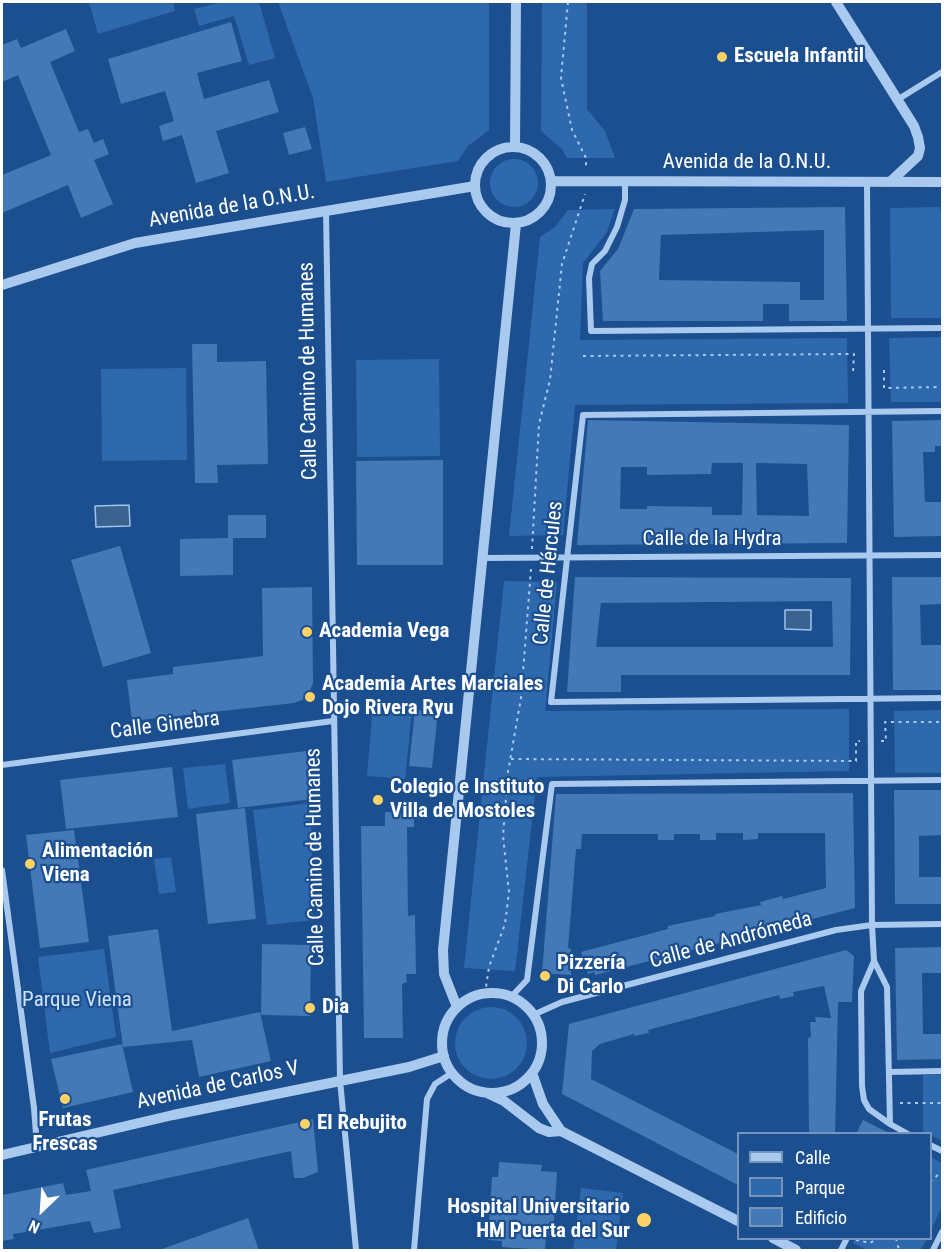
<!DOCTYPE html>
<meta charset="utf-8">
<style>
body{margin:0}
#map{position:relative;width:944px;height:1252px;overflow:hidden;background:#1b4f8f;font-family:"Roboto Condensed",sans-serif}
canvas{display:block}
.frame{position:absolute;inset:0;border:3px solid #fff;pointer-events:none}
.legend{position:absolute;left:737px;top:1132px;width:195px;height:108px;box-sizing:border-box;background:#1b4f8f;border:2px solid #7695bc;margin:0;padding:8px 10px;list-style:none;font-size:18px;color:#fff}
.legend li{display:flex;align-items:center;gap:12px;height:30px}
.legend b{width:30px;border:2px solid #7695bc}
.north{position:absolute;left:12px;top:1180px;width:60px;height:60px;-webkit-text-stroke:4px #1b4f8f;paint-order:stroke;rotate:205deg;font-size:16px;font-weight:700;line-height:24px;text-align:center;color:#fff}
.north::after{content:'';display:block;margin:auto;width:21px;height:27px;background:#fff;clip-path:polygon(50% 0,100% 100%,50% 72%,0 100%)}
</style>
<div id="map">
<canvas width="944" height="1252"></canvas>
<div class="frame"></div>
<ul class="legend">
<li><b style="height:8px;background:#a9c9ee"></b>Calle</li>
<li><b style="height:16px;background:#2e69ad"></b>Parque</li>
<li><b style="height:16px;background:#4478b7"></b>Edificio</li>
</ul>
<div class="north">N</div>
</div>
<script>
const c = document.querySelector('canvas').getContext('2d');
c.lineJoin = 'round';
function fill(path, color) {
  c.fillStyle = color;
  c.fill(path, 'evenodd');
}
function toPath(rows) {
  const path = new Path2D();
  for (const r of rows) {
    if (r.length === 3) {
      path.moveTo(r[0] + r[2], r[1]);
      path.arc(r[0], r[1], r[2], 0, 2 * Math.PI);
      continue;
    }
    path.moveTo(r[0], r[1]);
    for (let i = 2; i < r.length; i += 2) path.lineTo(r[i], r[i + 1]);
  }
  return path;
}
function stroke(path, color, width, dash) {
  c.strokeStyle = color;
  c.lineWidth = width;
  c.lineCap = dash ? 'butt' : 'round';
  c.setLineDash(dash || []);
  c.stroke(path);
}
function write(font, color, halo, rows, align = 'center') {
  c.font = font + ' "Roboto Condensed",sans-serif';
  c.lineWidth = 4.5;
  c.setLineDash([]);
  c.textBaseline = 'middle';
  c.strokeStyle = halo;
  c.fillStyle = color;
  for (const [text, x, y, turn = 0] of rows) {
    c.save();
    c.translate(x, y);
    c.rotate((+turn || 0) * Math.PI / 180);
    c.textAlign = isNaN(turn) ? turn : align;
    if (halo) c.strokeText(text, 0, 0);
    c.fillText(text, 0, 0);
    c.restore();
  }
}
fill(toPath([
 [89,2,173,2,175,11,98,34],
 [222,2,259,2,275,58,249,65,234,16,199,26,194,9],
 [278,2,489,2,489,130,468,146,458,161,326,182,313,98],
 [542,2,587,2,587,109,605,131,615,158,567,158,562,149,541,131],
 [514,183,24],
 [939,207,942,212,942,318,891,318,890,208],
 [615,209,607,232,583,263,580,340,847,338,848,403,575,405,563,535,509,536,540,237,555,227,568,210],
 [942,337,942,402,891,402,889,338],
 [439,359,440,456,357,457,356,360],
 [186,368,187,460,102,461,101,369],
 [504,581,557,582,545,711,849,709,849,771,537,777,515,971,464,968],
 [373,706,412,710,405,779,367,776],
 [942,710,942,773,895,773,894,711],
 [225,764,230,803,188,809,183,768],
 [311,803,313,920,267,925,253,810],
 [171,857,176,892,159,894,154,859],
 [104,949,116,1037,50,1053,38,957],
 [491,1043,36],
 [923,1075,942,1075,942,1141,923,1131],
 [931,1157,942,1163,942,1206,931,1230],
 [581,1188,623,1193,616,1250,573,1250],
 [855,1239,855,1238,927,1239,921,1250,867,1250,853,1243]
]), '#2e69ad');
const water = toPath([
 [129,505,130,526,96,527,95,506,129,505],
 [785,610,811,610,811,630,785,629,785,610]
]);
fill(water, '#3c6290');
stroke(water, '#9cc4f0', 1.5);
fill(toPath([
 [231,22,242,61,197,73,204,99,269,80,279,112,216,131,229,173,196,183,182,135,163,141,159,126,174,121,165,91,121,104,108,59],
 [66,29,75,51,50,62,79,132,88,129,94,143,103,139,109,154,94,160,113,204,81,218,68,185,2,213,2,175,51,155,18,75,2,82,2,45,17,39,21,48],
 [305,127,312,149,289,155,283,133],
 [845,207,847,321,789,321,789,304,763,304,763,321,603,321,600,271,618,249,634,209],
 [824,230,824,300,800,300,800,282,659,280,661,235],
 [192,344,217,344,217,362,266,361,268,464,217,465,218,483,195,483],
 [588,420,849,425,847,543,577,545],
 [712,463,743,463,742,515,712,515,712,507,647,506,647,509,620,509,621,467,647,467,647,475,711,474],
 [756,463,807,464,809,516,757,515],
 [942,420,942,446,935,446,935,452,923,452,925,502,942,502,942,536,894,537,892,421],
 [443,460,443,565,357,565,356,461],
 [228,515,266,515,266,538,233,538,233,575,180,576,180,539,228,538],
 [120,546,151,653,103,667,71,560],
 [575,577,851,578,850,675,621,675,621,692,567,692],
 [832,601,833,647,596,647,601,603],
 [892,577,942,577,942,604,920,605,921,645,942,645,942,690,893,690],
 [312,587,313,683,307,698,294,703,132,721,127,680,173,674,173,667,263,656,262,588],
 [415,710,438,712,432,768,409,766],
 [306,751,312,799,238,808,232,760],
 [172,767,178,817,66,829,60,780],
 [894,790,942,790,942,835,919,836,919,877,942,877,942,904,895,904],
 [853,793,855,908,595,975,594,972,588,974,581,952,668,929,668,926,715,916,715,914,761,905,760,902,782,896,783,899,826,888,825,833,758,833,758,839,743,840,743,833,716,833,716,840,700,840,700,834,674,834,674,840,658,840,658,834,582,834,581,849,576,849,568,948,571,949,570,955,572,954,571,975,542,973,556,794],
 [245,808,256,919,208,924,196,814],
 [385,812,414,812,414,827,407,827,408,916,415,915,416,974,406,974,407,982,402,984,403,1038,364,1038,361,826,385,826],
 [74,830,89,942,40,948,26,835],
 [158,929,172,1031,260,1012,271,1061,199,1077,192,1040,123,1047,108,936],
 [262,944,311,945,310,1016,261,1015],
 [942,947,942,973,922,973,923,1034,942,1034,942,1059,897,1060,895,948],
 [846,950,854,956,852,1002,838,1002,835,1134,809,1134,808,1038,811,1037,810,1022,816,1022,815,1017,831,1018,824,986,793,992,794,996,780,999,779,995,648,1030,649,1033,634,1036,634,1034,600,1044,592,1051,591,1079,738,1154,738,1185,562,1094,569,1024],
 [122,1044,133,1092,63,1108,51,1059],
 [313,1119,318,1172,303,1178,294,1178,291,1151,113,1190,121,1228,94,1233,90,1221,13,1234,14,1239,2,1241,2,1195,63,1183,66,1195,91,1191,86,1170],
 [863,1120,891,1134,856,1134],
 [499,1162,542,1165,541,1171,557,1172,553,1235,546,1235,545,1250,502,1247,502,1241,488,1240,492,1177,498,1177],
 [248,1218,259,1251,162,1251,162,1249]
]), '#4478b7');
stroke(toPath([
 [568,2,561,78,572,130,586,158,586,168],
 [583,356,854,354,853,372],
 [884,370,884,388,942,387],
 [532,549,539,424,550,380,562,264,585,194],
 [881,741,886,741,885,722,942,722],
 [511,759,856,761,856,741,860,741],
 [485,994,489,967,505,924,509,892,503,836,508,772,521,698,531,569],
 [900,1103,942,1103],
 [930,1182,942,1171],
 [896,1238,899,1250],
 [856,1240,870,1243,879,1238]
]), '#a9c9ee', 2, [3, 4.5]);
stroke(toPath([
 [897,100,942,72],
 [867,182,872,925,874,961,887,987,890,1124,869,1109,864,1100,862,1086,861,991,874,961],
 [625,183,625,200,617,227,605,251,592,264,589,278,591,331,942,328],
 [326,210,340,1080,356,1250],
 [942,411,583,415,551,702,942,698],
 [482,558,942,555],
 [2,765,333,721],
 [2,870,34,1108,37,1147],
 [511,997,527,980,552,784,942,780],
 [533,1015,562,1002,836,930,872,925,942,924],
 [889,1072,942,1071],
 [890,1124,908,1134],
 [930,1145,942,1151],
 [414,1250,427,1099,435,1084,452,1073],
 [841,1250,847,1238],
 [933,1250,942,1232]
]), '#a9c9ee', 6);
stroke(toPath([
 [836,2,914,126,918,137,920,148,918,156,890,182],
 [513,185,38],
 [515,147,516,2],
 [552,181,942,182],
 [2,285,135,243,475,186],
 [492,1043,50],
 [457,1007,444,974,443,950,516,224],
 [532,1073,543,1104,561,1131,738,1221],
 [489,1094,504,1101,539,1128,549,1132,561,1131],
 [2,1155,173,1115,409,1067,444,1056],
 [773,1238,796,1250]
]), '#a9c9ee', 10);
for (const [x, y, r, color] of [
 [722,57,6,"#ffd166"],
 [307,632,6,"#ffd166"],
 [310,697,6,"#ffd166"],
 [378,800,6,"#ffd166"],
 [30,864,6,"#ffd166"],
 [545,976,6,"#ffd166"],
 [310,1008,6,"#ffd166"],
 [65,1099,6,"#ffd166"],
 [305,1124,6,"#ffd166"],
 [644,1220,8,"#ffd166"]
]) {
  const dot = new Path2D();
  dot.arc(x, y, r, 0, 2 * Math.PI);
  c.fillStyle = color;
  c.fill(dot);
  stroke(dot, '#1b4f8f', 2);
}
write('bold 21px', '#fff', '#1b4f8f', [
 ["Escuela Infantil",734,57],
 ["Academia Vega",319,632],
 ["Academia Artes Marciales",322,685],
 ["Dojo Rivera Ryu",322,709],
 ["Colegio e Instituto",390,788],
 ["Villa de Mostoles",390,812],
 ["Alimentación",42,852],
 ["Viena",42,876],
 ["Pizzería",557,964],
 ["Di Carlo",557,988],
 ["Dia",322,1008],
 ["Frutas",65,1121,"center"],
 ["Frescas",65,1145,"center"],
 ["El Rebujito",317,1124],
 ["Hospital Universitario",630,1208,"right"],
 ["HM Puerta del Sur",630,1232,"right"]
], 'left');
write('21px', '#fff', '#1b4f8f', [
 ["Avenida de la O.N.U.",747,163],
 ["Avenida de la O.N.U.",232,207,-10],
 ["Calle Camino de Humanes",309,371,-91],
 ["Calle de la Hydra",712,540],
 ["Calle de Hércules",549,573,-84],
 ["Calle Ginebra",165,726,-7],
 ["Calle Camino de Humanes",316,857,-91],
 ["Calle de Andrómeda",731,941,-15],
 ["Avenida de Carlos V",218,1086,-12]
]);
write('21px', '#cfe3fa', '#1b4f8f', [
 ["Parque Viena",77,1001]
]);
</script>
